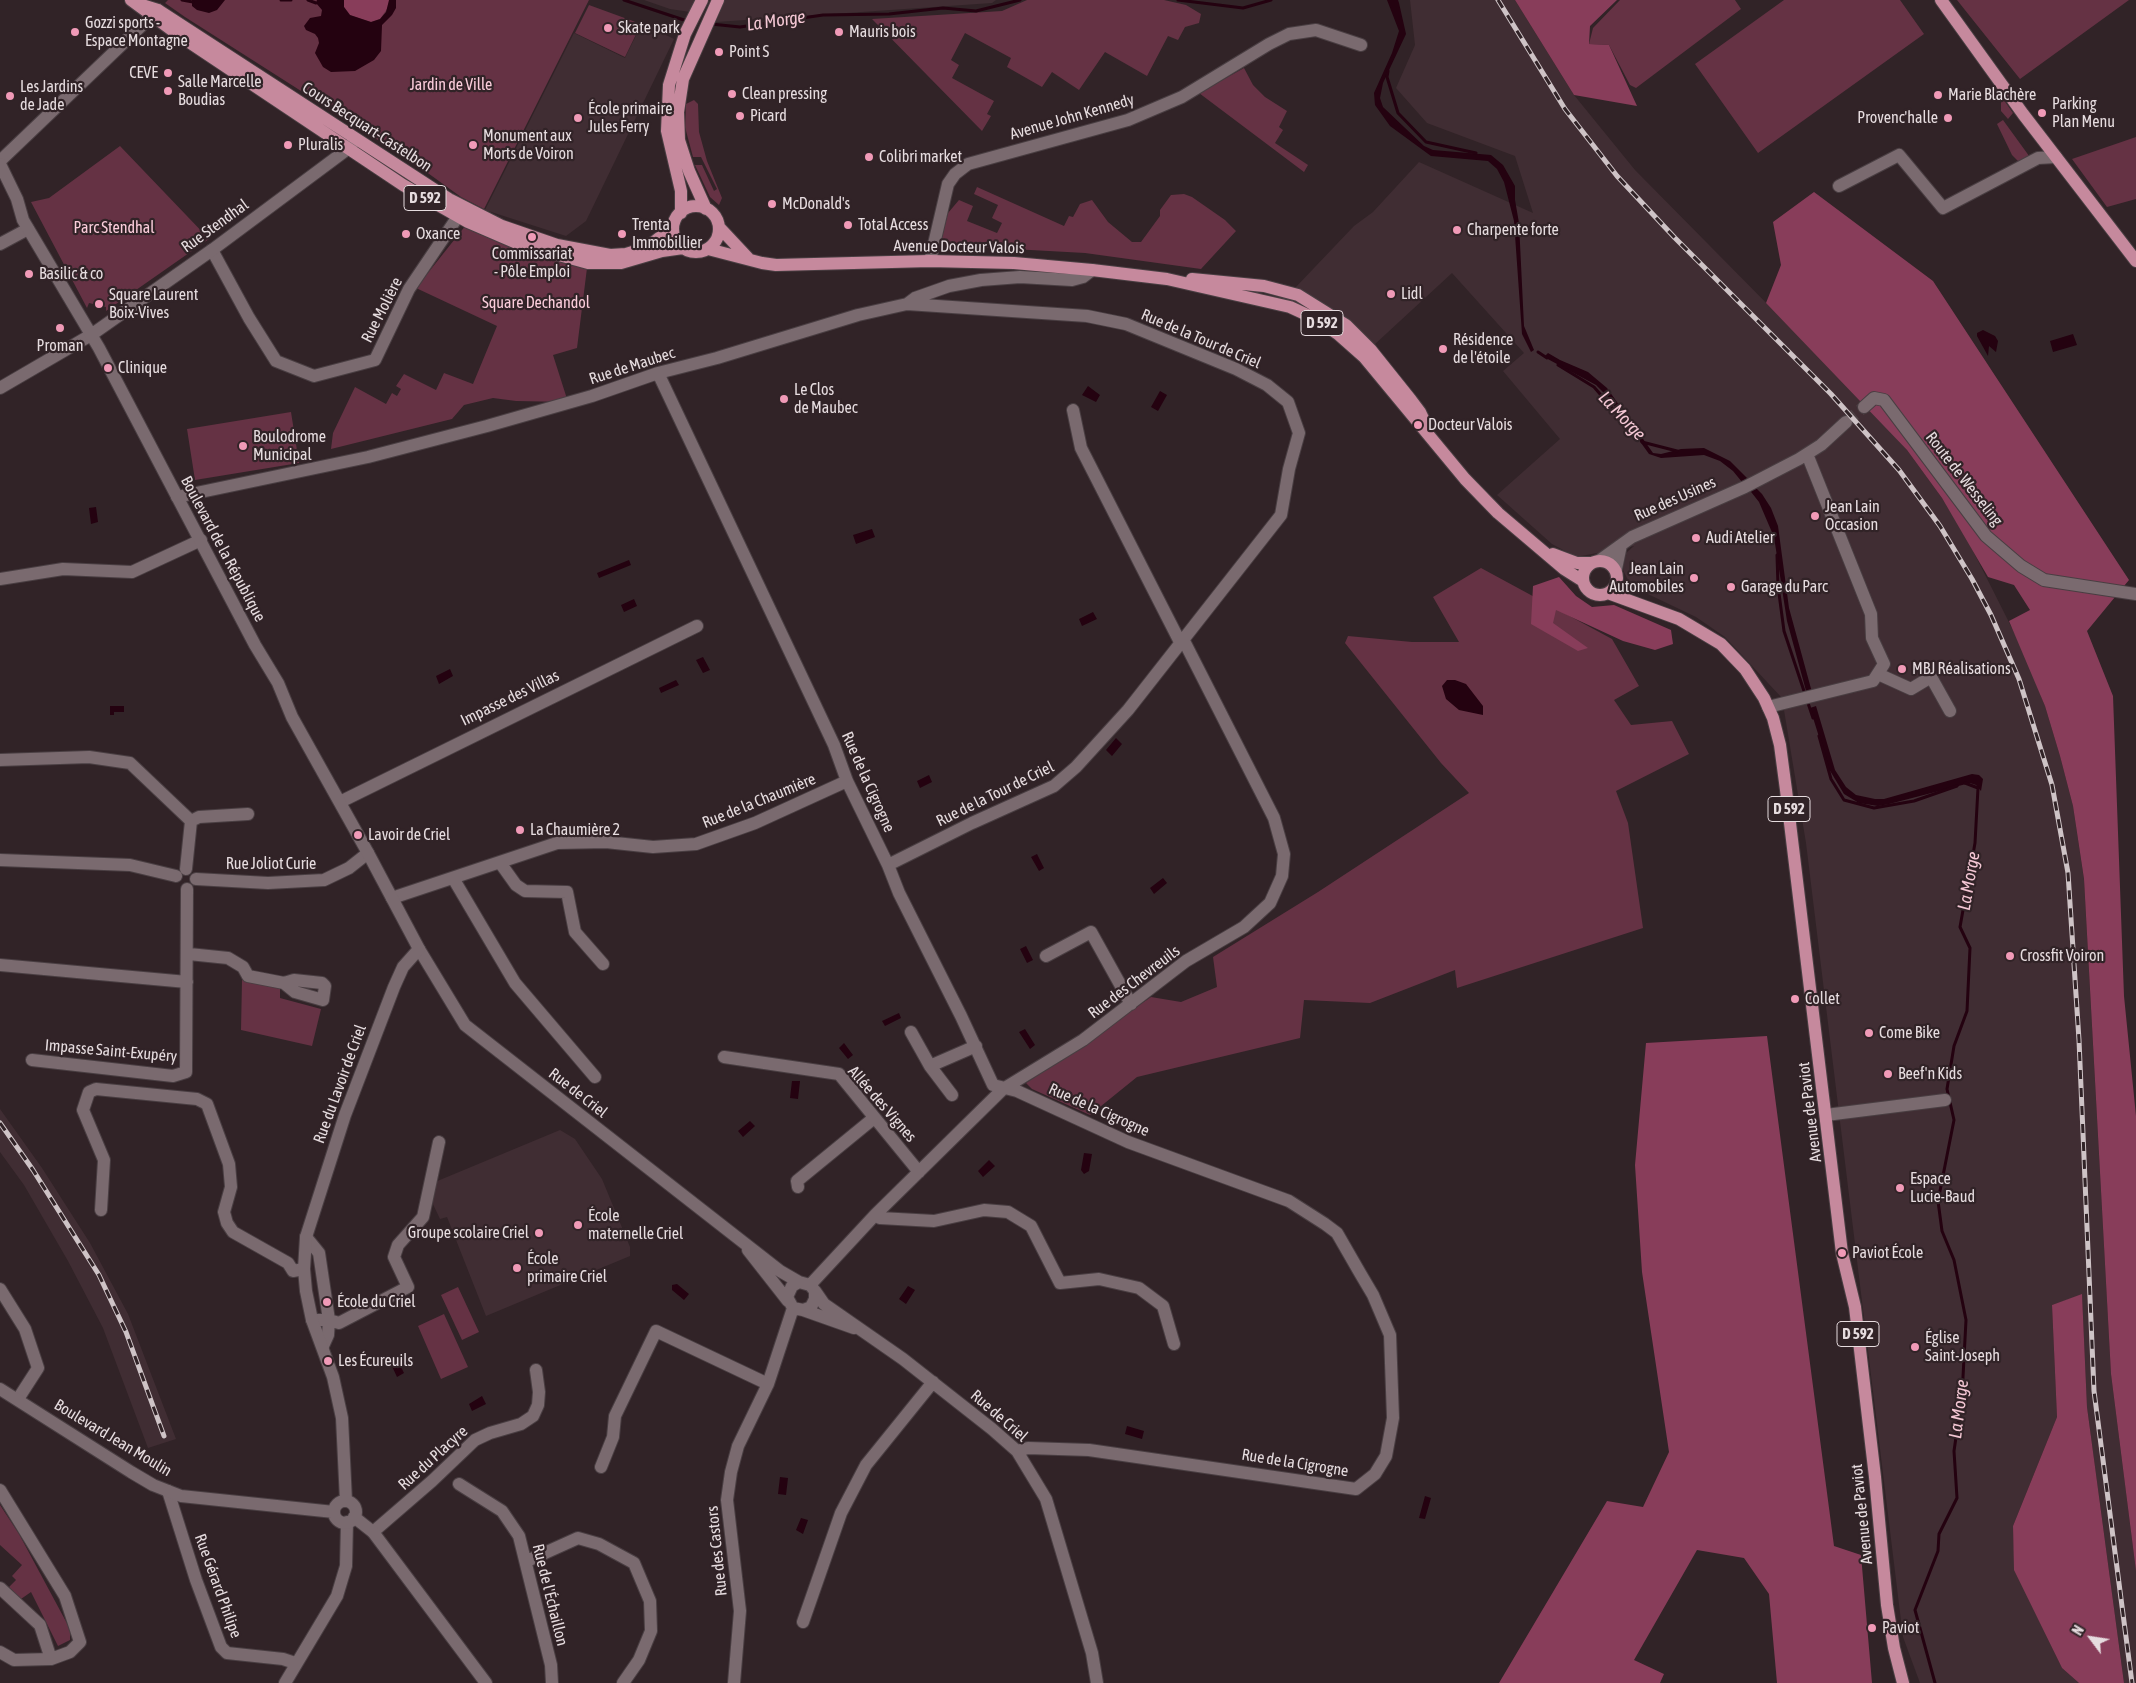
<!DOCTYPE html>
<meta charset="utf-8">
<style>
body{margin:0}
#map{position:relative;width:2136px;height:1683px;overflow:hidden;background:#312327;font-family:"Asap Condensed",sans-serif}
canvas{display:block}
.north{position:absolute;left:2066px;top:1613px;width:50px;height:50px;-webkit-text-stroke:4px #312327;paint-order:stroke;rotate:301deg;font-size:14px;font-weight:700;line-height:20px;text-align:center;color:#e6dcdf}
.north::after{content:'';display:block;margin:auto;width:18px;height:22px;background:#e6dcdf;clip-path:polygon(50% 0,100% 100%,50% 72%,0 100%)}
</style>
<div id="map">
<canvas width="2136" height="1683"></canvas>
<div class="north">N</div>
</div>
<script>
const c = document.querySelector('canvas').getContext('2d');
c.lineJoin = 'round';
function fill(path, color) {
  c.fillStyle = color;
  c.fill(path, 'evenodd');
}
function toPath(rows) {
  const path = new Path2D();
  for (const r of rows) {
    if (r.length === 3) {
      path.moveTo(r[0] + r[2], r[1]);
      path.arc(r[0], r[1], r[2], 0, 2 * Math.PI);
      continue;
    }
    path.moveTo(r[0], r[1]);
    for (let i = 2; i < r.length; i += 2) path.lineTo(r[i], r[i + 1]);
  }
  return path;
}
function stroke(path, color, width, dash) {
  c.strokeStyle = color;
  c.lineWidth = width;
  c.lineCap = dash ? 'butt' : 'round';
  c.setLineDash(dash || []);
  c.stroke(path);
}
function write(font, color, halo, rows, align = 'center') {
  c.font = font + ' "Asap Condensed",sans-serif';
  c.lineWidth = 4.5;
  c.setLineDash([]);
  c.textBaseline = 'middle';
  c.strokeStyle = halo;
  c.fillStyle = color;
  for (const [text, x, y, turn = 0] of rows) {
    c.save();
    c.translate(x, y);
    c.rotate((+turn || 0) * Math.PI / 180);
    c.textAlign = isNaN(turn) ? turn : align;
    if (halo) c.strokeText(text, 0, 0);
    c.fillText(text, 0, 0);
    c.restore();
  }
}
fill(toPath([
 [644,0,696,0,690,12,670,9],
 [725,0,996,0,992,3,716,22],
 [1410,0,1515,0,1574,95,1635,170,1859,397,1907,450,1942,498,1967,539,2023,650,2045,706,2060,756,2073,806,2084,880,2111,1374,2136,1571,2136,1683,2124,1683,2087,1407,2082,1295,2052,1305,2057,1417,2013,1526,2015,1570,2062,1668,2079,1683,1920,1683,1903,1637,1806,843,1782,698,1725,637,1696,617,1631,586,1623,570,1626,553,1634,546,1576,557,1552,544,1497,495,1560,439,1503,371,1524,353,1452,273,1374,345,1295,288,1354,226,1373,212,1419,162,1533,213,1515,156,1427,123,1396,88,1415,45],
 [642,23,674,39,586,221,566,236,485,210,574,33,625,58],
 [0,1109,42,1168,90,1243,128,1314,176,1439,148,1448,103,1328,68,1261,24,1185,0,1152],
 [560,1130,575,1139,602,1179,630,1247,630,1256,486,1316,447,1217,440,1219,431,1200,435,1182]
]), '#402d33');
fill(toPath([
 [168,0,589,0,484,209,461,197,414,163,185,17,165,3],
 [1027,0,1164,0,1186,5,1201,14,1199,23,1185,27,1178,40,1168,36,1147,76,1105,52,1079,90,1052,72,1042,87,1007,67,1011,58,965,33,951,60,959,65,952,78,994,101,987,114,991,116,982,131,872,19,1002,11],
 [1620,0,1735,0,1741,9,1636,88,1630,85,1609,45,1589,44,1593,28],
 [1784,0,1900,0,1924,34,1758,153,1695,64],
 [1957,0,2129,0,2020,79],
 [589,5,641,24,625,57,575,33],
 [1244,68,1253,85,1265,97,1287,111,1279,127,1283,130,1275,143,1308,165,1304,172,1199,93],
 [2001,96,2013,113,2008,119,2001,111],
 [694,100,698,104,699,132,707,161,722,198,719,205,710,197,695,165,702,165,714,191,717,189,701,157,693,157,685,127,686,104],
 [2003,120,2032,160,2022,165,2012,155,1997,124],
 [2136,137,2136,199,2107,207,2072,159],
 [120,146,209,239,106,311,106,307,89,303,87,308,31,202,49,198],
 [977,187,1064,226,1069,216,1073,217,1080,204,1092,200,1108,222,1132,242,1141,242,1160,216,1160,210,1171,195,1184,194,1192,197,1225,220,1236,231,1201,269,1085,253,940,245,948,213,959,200,973,206,967,221,997,233,1002,223,992,218,998,205,974,194],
 [466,225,587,268,577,348,553,355,568,402,516,401,493,398,464,405,452,419,331,449,333,433,355,387,386,404,392,393,397,396,401,389,396,386,404,374,436,390,444,373,473,384,497,326,416,288],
 [291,412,299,463,195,480,187,429],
 [1481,568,1612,639,1639,686,1614,700,1631,725,1672,721,1689,754,1616,791,1628,823,1643,928,1457,988,1455,970,1370,1003,1304,1000,1300,1038,1137,1077,1090,1115,1032,1089,1026,1083,1151,997,1181,1002,1217,987,1213,957,1318,892,1469,793,1441,763,1345,643,1348,636,1412,642,1459,642,1433,597],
 [242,980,280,988,280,998,321,1009,312,1046,241,1030],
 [458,1287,479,1332,462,1340,441,1295],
 [444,1314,468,1367,441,1379,418,1326],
 [0,1505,19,1534,70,1629,70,1640,58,1646,31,1592,21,1599,9,1587,16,1580,12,1576,22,1565,0,1545]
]), '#653244');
fill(toPath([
 [344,0,389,0,389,6,380,19,371,22,350,15,344,7],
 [1515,0,1617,0,1590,26,1589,44,1609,45,1637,106,1574,95],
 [1814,192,1933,281,2129,580,2087,631,2113,696,2124,996,2136,1116,2136,1571,2111,1374,2084,879,2073,806,2060,756,2045,706,2009,621,2030,610,2014,585,1988,577,1942,498,1907,450,1766,303,1781,265,1773,222],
 [1559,577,1576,596,1592,607,1614,605,1671,630,1673,644,1655,650,1623,641,1556,610,1553,623,1588,648,1578,651,1531,624,1533,586],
 [1767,1036,1834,1546,1861,1555,1872,1683,1777,1683,1769,1594,1744,1558,1697,1550,1634,1660,1664,1674,1660,1683,1499,1683,1607,1501,1643,1507,1669,1452,1642,1272,1635,1165,1646,1043],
 [2082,1294,2087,1407,2124,1683,2079,1683,2062,1668,2014,1570,2013,1526,2057,1417,2052,1305]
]), '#883d5a');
fill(toPath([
 [192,0,225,0,217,10,209,13,197,10,192,6],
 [317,0,344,0,344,7,350,15,371,22,380,19,386,12,389,0,396,0,396,8,392,15,382,25,381,51,374,60,355,71,331,72,323,67,315,53,319,43,318,38,315,34,306,30,304,26,310,18,321,16,322,10,316,3],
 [1387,0,1398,0,1399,3,1406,34,1383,83,1380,98,1383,107,1424,146,1433,150,1491,155,1503,165,1515,186,1515,200,1519,223,1524,326,1534,350,1531,352,1522,334,1514,221,1504,182,1497,169,1488,161,1431,156,1390,126,1375,105,1374,93,1392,53,1399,31],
 [1983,330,1995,336,1998,341,1996,352,1989,346,1988,356,1977,336,1977,333],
 [2073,334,2077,345,2053,352,2050,341],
 [1548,353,1560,360,1588,372,1607,388,1653,453,1661,454,1681,449,1704,448,1730,461,1748,479,1742,482,1733,471,1720,461,1704,455,1661,458,1649,454,1608,397,1596,385,1544,357],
 [1088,386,1100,395,1096,402,1082,395],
 [1160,391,1167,395,1158,411,1151,407],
 [1754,486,1762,494,1771,508,1778,526,1789,608,1813,696,1808,698,1787,621,1774,537,1759,502,1748,488],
 [96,507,98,522,91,524,89,508],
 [872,529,875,537,856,544,853,535],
 [629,560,631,565,599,578,597,573],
 [634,599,637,606,624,612,621,605],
 [1093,612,1097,619,1082,626,1079,619],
 [703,657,710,670,703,673,696,660],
 [450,669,453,676,439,684,436,676],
 [676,680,679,685,661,693,659,688],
 [1447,680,1455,680,1466,684,1483,706,1483,715,1459,710,1446,699,1442,686],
 [110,706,124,706,124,712,114,712,114,715,110,715],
 [1816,706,1835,770,1846,787,1856,795,1875,799,1884,799,1972,774,1979,775,1983,779,1981,791,1976,785,1970,783,1889,804,1878,806,1859,803,1844,794,1829,769,1810,708],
 [1116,738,1122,744,1112,756,1106,750],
 [929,775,932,782,920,788,917,781],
 [1037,854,1044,868,1039,871,1031,857],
 [1163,878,1167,883,1154,894,1150,888],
 [1026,946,1033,960,1027,963,1020,949],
 [899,1013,901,1018,885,1026,882,1021],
 [1025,1029,1035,1045,1030,1049,1019,1032],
 [844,1043,853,1055,848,1059,839,1048],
 [792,1081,800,1081,798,1099,790,1098],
 [750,1121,755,1126,743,1137,738,1131],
 [1084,1153,1092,1154,1089,1171,1084,1174,1081,1170],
 [989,1160,995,1166,983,1177,978,1171],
 [677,1284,689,1294,684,1300,672,1290,672,1285],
 [908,1286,915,1290,906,1304,899,1299],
 [397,1359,404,1373,397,1377,390,1362],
 [482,1396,486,1404,472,1411,469,1404],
 [1127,1426,1144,1431,1142,1439,1125,1434],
 [437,1453,440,1458,439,1460,430,1469,425,1464,426,1461],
 [780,1477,788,1478,786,1495,778,1494],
 [1425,1496,1431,1498,1425,1519,1419,1518],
 [801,1518,808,1520,803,1534,796,1530]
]), '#240210');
stroke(toPath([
 [182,0,193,2],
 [281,0,291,0],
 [308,0,316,3],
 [624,0,687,21],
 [1178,0,1243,8,1271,0],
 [711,24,740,27,823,15,889,14,943,8,976,11,1020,0],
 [1388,71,1387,77,1398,113,1426,142,1476,153],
 [1538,352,1547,358],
 [1558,365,1594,387,1631,430],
 [1642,442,1677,451],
 [1777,555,1778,586,1784,631,1805,694],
 [1807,700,1813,718],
 [1819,736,1831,779,1844,800,1874,808,1914,801,1957,786],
 [1935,1683,1915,1610,1938,1551,1939,1534,1957,1498,1954,1451,1962,1396,1966,1320,1954,1260,1942,1231,1938,1201,1954,1120,1947,1089,1954,1046,1967,1011,1970,948,1960,927,1975,843,1978,788,1965,783]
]), '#240210', 3);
stroke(toPath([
 [1846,422,1864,407]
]), '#4c3f43', 12, [12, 6]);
const street = toPath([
 [0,161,158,10],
 [1839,186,1899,155,1943,208,2038,158,2056,157],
 [0,244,28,229],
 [212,250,249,318,276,361,314,376,375,360,409,289,463,209],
 [930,261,948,184,955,174,968,164,1128,120,1182,97,1269,44,1289,34,1316,30,1361,45],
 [658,373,834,745,847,781,888,865,899,893,961,1016,993,1085,1017,1091,1128,1142,1289,1201,1325,1224,1337,1233,1360,1273,1373,1295,1390,1335,1393,1418,1386,1456,1375,1474,1356,1489,1089,1450,1028,1448,1017,1451],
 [0,388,91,335],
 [1864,407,1874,398,1884,400,1986,536,2021,566,2044,580,2136,594],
 [1073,410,1081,448,1181,644],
 [177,497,368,457,487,426,592,396,658,373,717,358,858,315,907,304,915,298,949,286,981,280,1020,277,1072,280,1083,277,1092,270],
 [1600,560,1632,537,1745,487,1799,459,1821,445,1846,422],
 [1616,569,1621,545],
 [0,579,63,569,132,572,201,540],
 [1878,674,1911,689,1931,677,1950,711],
 [1768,707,1873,681,1884,664,1872,638,1871,614,1807,454],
 [0,760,89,757,130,763,191,821,186,869],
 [340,802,697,626],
 [191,821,199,817,248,814],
 [0,860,130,865,176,876],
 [501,864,516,885,525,891,567,892,575,932,603,964],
 [888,865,972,823,1054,786,1076,767,1128,710,1281,515,1289,469,1299,433,1288,402,1267,385,1236,369,1126,324,1087,316,907,304],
 [453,878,515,983,595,1077],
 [196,879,268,883,324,880,349,868,368,853],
 [392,898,557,843,606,842,653,847,696,844,755,823,847,781],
 [419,949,465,1025,780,1271,799,1282,810,1285,815,1291,815,1299,811,1307,803,1310,793,1308,787,1297,792,1286,799,1282],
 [189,954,228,958,243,967,248,976,284,983,295,992,323,1000,325,986,322,983,294,980,284,983],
 [1046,956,1091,932,1131,1004],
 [0,965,187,982],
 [911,1032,930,1066,952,1095],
 [724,1057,839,1074,919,1172],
 [32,1060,173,1076,186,1072,187,889],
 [930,1066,976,1046],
 [1826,1115,1945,1100],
 [798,1187,797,1181,874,1118],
 [101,1210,104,1160,83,1110,89,1092,96,1089,197,1099,207,1104,229,1164,231,1187,224,1212,227,1223,233,1232,288,1263,293,1271,304,1269],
 [875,1215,880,1218,934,1221,984,1210,1008,1212,1031,1226,1060,1283,1099,1279,1139,1288,1163,1306,1174,1344],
 [306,1237,319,1253,329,1320,328,1335,323,1346],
 [748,1250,788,1301],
 [810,1285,875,1215,1003,1089,1083,1040,1186,961,1244,927,1270,903,1282,876,1284,854,1274,818,1184,641],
 [0,1289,25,1329,38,1368,18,1399],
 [815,1291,824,1304,903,1359,992,1429,1017,1451,1046,1499,1092,1653,1097,1683],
 [803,1310,854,1328],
 [312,1320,329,1320,339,1323,408,1287,394,1257,398,1245,423,1217,439,1142],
 [601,1467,613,1437,615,1416,656,1331,768,1384],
 [459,1484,502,1511,519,1536,551,1665,552,1683],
 [0,1490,65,1596,80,1642,70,1652,51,1659,14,1660,0,1652],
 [168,1491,196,1580,221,1647,227,1653,283,1659,295,1663],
 [373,1532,432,1481,475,1440,490,1433,521,1424,533,1416,538,1405,539,1392,536,1370],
 [527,1561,578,1538,599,1544,634,1563,650,1601,651,1631,639,1660,623,1683],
 [0,1588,40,1625,51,1659],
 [803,1622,841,1513,866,1465,933,1382],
 [285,1683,337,1596,346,1566,347,1522],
 [734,1683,740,1611,727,1500,731,1472,738,1446,768,1384,793,1308]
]);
const secondary = toPath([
 [0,164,17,199,23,220,99,348,255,645,278,683,292,717,368,853,419,949,403,967,394,987,345,1115,306,1237,304,1269,306,1291,312,1320,333,1377,342,1418,346,1501],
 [91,335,212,250,349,148,354,141],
 [0,1389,131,1472,153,1485,181,1496,334,1512],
 [345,1512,11],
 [354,1517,373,1532,486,1683]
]);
const primary = toPath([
 [131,0,180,36,403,185,468,222,519,244,588,263,621,263,662,251,683,248],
 [1941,0,2023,114,2136,261],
 [142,5,158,10,449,199,502,226,557,245,610,255,626,254,639,250,654,242,673,227],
 [696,229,23],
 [706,209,689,171,679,140,678,112,683,79,718,0],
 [681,213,681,191,667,131,669,85,685,34,702,0],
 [719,227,748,258],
 [708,249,762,263,776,265,930,261,1014,263,1092,270,1167,279,1290,307,1316,319,1338,334,1364,357,1465,479,1498,513,1564,569,1583,581],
 [1192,279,1264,286,1298,295,1346,325,1371,350,1411,400,1420,412,1428,429],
 [1553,554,1577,563,1591,563],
 [1600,578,17],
 [1608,593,1679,619,1721,644,1745,669,1764,698,1773,718,1780,745,1786,790,1842,1253,1855,1307,1875,1477,1887,1605,1894,1648,1903,1683]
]);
stroke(street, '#493e42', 14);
stroke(secondary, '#493e42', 14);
stroke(primary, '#493e42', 14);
stroke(street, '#7a6a6f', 12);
stroke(secondary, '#7a6a6f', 12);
stroke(primary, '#c6899d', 12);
const rail = toPath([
 [1498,0,1565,109,1617,176,1675,238,1831,394,1899,470,1940,526,1972,579,1991,615,2019,679,2052,785,2068,873,2079,1040,2094,1391,2132,1683],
 [0,1123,33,1170,99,1275,126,1332,164,1436]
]);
stroke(rail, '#cec3c6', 5);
stroke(rail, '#312327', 3, [9]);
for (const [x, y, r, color] of [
 [608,28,5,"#f09ab7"],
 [75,32,5,"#f09ab7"],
 [839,32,5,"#f09ab7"],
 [719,52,5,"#f09ab7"],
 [168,73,5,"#f09ab7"],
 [168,91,5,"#f09ab7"],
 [732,94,5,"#f09ab7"],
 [1938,95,5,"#f09ab7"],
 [10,96,5,"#f09ab7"],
 [2042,113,5,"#f09ab7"],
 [740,116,5,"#f09ab7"],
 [578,118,5,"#f09ab7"],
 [1948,118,5,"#f09ab7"],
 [288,145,5,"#f09ab7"],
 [473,145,5,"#f09ab7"],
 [869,157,5,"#f09ab7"],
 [772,204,5,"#f09ab7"],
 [848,225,5,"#f09ab7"],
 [1457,230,5,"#f09ab7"],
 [406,234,5,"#f09ab7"],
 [622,234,5,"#f09ab7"],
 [532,237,5,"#f09ab7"],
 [29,274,5,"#f09ab7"],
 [1391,294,5,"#f09ab7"],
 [99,304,5,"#f09ab7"],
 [60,328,5,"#f09ab7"],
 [1443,349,5,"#f09ab7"],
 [108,368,5,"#f09ab7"],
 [784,399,5,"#f09ab7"],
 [1418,425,5,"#f09ab7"],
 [243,446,5,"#f09ab7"],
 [1815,516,5,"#f09ab7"],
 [1696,538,5,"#f09ab7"],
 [1694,578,5,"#f09ab7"],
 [1731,587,5,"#f09ab7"],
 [1902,669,5,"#f09ab7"],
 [520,830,5,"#f09ab7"],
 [358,835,5,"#f09ab7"],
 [2010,956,5,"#f09ab7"],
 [1795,999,5,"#f09ab7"],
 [1869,1033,5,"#f09ab7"],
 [1888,1074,5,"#f09ab7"],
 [1900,1188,5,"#f09ab7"],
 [578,1225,5,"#f09ab7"],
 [539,1233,5,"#f09ab7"],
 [1842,1253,5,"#f09ab7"],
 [517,1268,5,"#f09ab7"],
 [327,1302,5,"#f09ab7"],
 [1915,1347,5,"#f09ab7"],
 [328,1361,5,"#f09ab7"],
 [1872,1628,5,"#f09ab7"]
]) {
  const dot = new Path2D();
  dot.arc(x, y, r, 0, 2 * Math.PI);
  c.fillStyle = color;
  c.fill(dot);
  stroke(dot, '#312327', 2);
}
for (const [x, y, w] of [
 [425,198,42],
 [1322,323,42],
 [1789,809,42],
 [1858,1334,42]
]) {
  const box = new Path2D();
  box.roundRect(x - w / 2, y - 12.5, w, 25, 4);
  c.fillStyle = '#312327';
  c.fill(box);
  stroke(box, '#e6dcdf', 1);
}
write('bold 15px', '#e6dcdf', null, [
 ["D 592",425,198],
 ["D 592",1322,323],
 ["D 592",1789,809],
 ["D 592",1858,1334]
]);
write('16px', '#e6dcdf', '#312327', [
 ["Gozzi sports -",85,23],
 ["Espace Montagne",85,41],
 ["Skate park",618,28],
 ["Mauris bois",849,32],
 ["Point S",729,52],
 ["CEVE",158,73,"right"],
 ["Salle Marcelle",178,82],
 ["Boudias",178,100],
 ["Les Jardins",20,87],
 ["de Jade",20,105],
 ["Clean pressing",742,94],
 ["Marie Blachère",1948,95],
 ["Parking",2052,104],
 ["Plan Menu",2052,122],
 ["École primaire",588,109],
 ["Jules Ferry",588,127],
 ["Picard",750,116],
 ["Provenc'halle",1938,118,"right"],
 ["Monument aux",483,136],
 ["Morts de Voiron",483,154],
 ["Pluralis",298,145],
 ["Colibri market",879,157],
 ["McDonald's",782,204],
 ["Trenta",632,225],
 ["Immobillier",632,243],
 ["Total Access",858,225],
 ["Charpente forte",1467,230],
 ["Oxance",416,234],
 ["Commissariat",532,254,"center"],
 ["- Pôle Emploi",532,272,"center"],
 ["Basilic & co",39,274],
 ["Lidl",1401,294],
 ["Square Laurent",109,295],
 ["Boix-Vives",109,313],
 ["Résidence",1453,340],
 ["de l'étoile",1453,358],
 ["Proman",60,346,"center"],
 ["Clinique",118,368],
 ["Le Clos",794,390],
 ["de Maubec",794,408],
 ["Docteur Valois",1428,425],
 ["Boulodrome",253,437],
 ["Municipal",253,455],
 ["Jean Lain",1825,507],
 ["Occasion",1825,525],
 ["Audi Atelier",1706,538],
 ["Jean Lain",1684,569,"right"],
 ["Automobiles",1684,587,"right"],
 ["Garage du Parc",1741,587],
 ["MBJ Réalisations",1912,669],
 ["La Chaumière 2",530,830],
 ["Lavoir de Criel",368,835],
 ["Crossfit Voiron",2020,956],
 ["Collet",1805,999],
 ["Come Bike",1879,1033],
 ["Beef'n Kids",1898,1074],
 ["Espace",1910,1179],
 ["Lucie-Baud",1910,1197],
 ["École",588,1216],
 ["maternelle Criel",588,1234],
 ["Groupe scolaire Criel",529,1233,"right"],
 ["Paviot École",1852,1253],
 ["École",527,1259],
 ["primaire Criel",527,1277],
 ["École du Criel",337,1302],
 ["Église",1925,1338],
 ["Saint-Joseph",1925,1356],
 ["Les Écureuils",338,1361],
 ["Paviot",1882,1628]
], 'left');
write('16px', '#fbcddb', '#312327', [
 ["Jardin de Ville",451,85],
 ["Parc Stendhal",114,228],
 ["Square Dechandol",536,303]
]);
write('16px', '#e6dcdf', '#312327', [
 ["Avenue John Kennedy",1072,117,-16],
 ["Cours Becquart-Castelbon",367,127,33],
 ["Rue Stendhal",215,226,-36],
 ["Avenue Docteur Valois",959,247,1],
 ["Rue Molière",382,310,-63],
 ["Rue de la Tour de Criel",1201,339,23],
 ["Rue de Maubec",632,366,-18],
 ["Route de Wesseling",1964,479,52],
 ["Rue des Usines",1675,499,-24],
 ["Boulevard de la République",223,549,62],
 ["Impasse des Villas",510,698,-26],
 ["Rue de la Cigrogne",868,782,66],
 ["Rue de la Tour de Criel",995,794,-26],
 ["Rue de la Chaumière",759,801,-22],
 ["Rue Joliot Curie",271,864],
 ["Rue des Chevreuils",1134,982,-37],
 ["Impasse Saint-Exupéry",111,1051,5],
 ["Rue du Lavoir de Criel",340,1084,-70],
 ["Rue de Criel",578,1093,38],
 ["Allée des Vignes",882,1104,49],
 ["Rue de la Cigrogne",1099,1110,24],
 ["Avenue de Paviot",1810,1112,-97],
 ["Rue de Criel",999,1416,41],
 ["Boulevard Jean Moulin",113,1438,31],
 ["Rue du Placyre",433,1458,-42],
 ["Rue de la Cigrogne",1295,1463,9],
 ["Avenue de Paviot",1862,1514,-96],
 ["Rue des Castors",717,1551,-96],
 ["Rue Gérard Philipe",218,1586,70],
 ["Rue de l'Échaillon",550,1595,76]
]);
write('italic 18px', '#f4c7d4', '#312327', [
 ["La Morge",776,21,-8],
 ["La Morge",1622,416,47],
 ["La Morge",1969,881,-80],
 ["La Morge",1959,1409,-83]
]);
</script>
